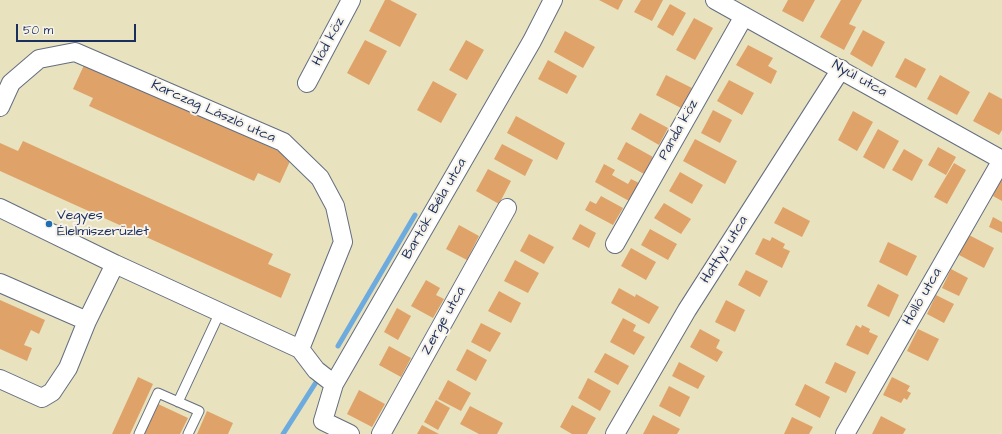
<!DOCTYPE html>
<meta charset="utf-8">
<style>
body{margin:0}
#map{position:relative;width:1002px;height:434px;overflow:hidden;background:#e9e2bf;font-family:"Architects Daughter",sans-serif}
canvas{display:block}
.scale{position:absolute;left:16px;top:24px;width:120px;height:18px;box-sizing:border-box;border:2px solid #1b2f5e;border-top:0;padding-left:5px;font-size:12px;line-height:14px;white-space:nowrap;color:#1b2f5e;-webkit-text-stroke:3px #f7f3e8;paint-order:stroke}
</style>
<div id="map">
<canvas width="1002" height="434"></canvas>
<div class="scale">50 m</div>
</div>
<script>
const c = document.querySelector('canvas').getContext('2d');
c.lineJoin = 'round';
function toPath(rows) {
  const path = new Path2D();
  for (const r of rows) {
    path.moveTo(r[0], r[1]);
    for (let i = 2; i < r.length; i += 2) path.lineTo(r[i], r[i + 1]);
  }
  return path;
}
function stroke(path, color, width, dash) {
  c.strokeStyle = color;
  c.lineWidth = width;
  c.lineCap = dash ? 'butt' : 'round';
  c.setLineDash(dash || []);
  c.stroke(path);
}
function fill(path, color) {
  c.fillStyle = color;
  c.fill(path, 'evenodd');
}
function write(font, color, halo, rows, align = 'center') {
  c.font = font + ' "Architects Daughter",sans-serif';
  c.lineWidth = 4;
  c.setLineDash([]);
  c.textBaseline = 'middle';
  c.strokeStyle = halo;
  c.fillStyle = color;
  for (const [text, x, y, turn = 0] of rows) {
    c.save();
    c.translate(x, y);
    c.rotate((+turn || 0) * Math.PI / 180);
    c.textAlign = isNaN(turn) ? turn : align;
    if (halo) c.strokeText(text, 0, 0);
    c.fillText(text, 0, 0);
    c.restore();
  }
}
stroke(toPath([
 [338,346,415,215],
 [283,434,320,376]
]), '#6dabdf', 5);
fill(toPath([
 [385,0,390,0,417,14,400,47,369,31],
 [599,0,623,0,618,10],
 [641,0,663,0,652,21,634,12],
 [788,0,815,0,803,22,782,11],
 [841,0,862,0,849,24,856,27,844,50,820,37],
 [670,4,686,13,673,36,657,27],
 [694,18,713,28,695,60,676,50],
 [863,30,885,42,872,67,850,54],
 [565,31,595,47,583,68,554,52],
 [365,40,387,51,369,85,347,73],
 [466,40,484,50,467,80,449,70],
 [748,45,773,58,768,66,777,71,771,84,736,65],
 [905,58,926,69,916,88,895,77],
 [548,60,577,76,567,94,538,79],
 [85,63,292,157,280,183,258,173,254,181,89,106,93,98,73,89],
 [666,75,694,89,683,109,656,95],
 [940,75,970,92,957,115,927,99],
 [729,80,754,93,742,115,717,101],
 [433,81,457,94,441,123,417,110],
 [989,92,1002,99,1002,130,999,135,973,121],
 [713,110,732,120,720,143,701,133],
 [853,111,873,122,857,151,838,140],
 [640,113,668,128,659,145,631,129],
 [516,116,565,143,557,160,507,133],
 [878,129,899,141,884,169,863,157],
 [695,139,737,161,725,184,683,161],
 [23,141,273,254,268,264,291,274,281,298,0,171,0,143,18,151],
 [626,142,653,157,644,174,617,159],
 [502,144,533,160,525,176,494,159],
 [938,147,956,157,946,175,928,165],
 [904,149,923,160,912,181,892,170],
 [954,163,966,170,947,204,934,197],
 [604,164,615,170,612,175,628,184,631,179,639,183,629,201,595,182],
 [488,169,511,181,499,204,476,191],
 [680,172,703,185,692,204,669,191],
 [1002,177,1002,201,993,196],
 [601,196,623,208,613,225,585,210,590,201,596,204],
 [664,203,691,219,681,234,654,218],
 [783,207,810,221,802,237,774,223],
 [993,217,1002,222,1002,233,989,227],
 [580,224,596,233,589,248,572,239],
 [459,225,479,236,467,260,446,249],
 [650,229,677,244,668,260,641,245],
 [529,234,554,247,544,264,520,251],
 [969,235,994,248,984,268,959,255],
 [772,237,785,244,783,248,790,251,782,268,755,254,763,238,770,241],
 [888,242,917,256,907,276,879,262],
 [631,248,656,262,646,280,621,266],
 [515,260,539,273,528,293,504,281],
 [951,269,968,278,959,296,942,288],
 [746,270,768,281,760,297,738,285],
 [426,280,440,288,436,295,444,299,433,318,411,306],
 [878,284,899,295,889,317,867,306],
 [619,288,635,297,636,294,659,307,649,324,611,303],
 [499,291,521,303,511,323,488,311],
 [936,295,954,304,944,323,927,314],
 [0,300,45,320,39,334,31,330,24,345,32,348,27,361,0,349],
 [726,300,745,310,735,332,715,322],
 [397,308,411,316,398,340,384,332],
 [623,318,636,325,633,331,645,337,634,355,610,342],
 [481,323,501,333,490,352,471,342],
 [856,325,861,328,862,325,870,329,869,332,878,336,868,355,846,345],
 [700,329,720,340,716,348,723,352,717,362,690,347],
 [918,329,939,339,928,361,907,351],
 [389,346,411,358,401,377,379,365],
 [467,349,487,360,476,381,456,370],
 [605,353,629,366,618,385,594,372],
 [679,362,705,376,698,389,672,376],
 [835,362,856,372,846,393,825,383],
 [138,377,153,384,130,434,112,434],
 [892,377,910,386,907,391,911,393,907,400,904,398,901,403,883,395],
 [588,378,611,391,600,411,578,398],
 [448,380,471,393,461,411,438,399],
 [805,384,830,397,820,418,795,405],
 [669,386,690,397,680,417,659,406],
 [359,390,385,404,372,427,347,414],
 [436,400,450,408,438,430,424,422],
 [158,404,188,418,180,434,144,434],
 [572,405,596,418,587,434,572,434,560,427],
 [470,406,503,423,497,434,479,434,460,424],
 [207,411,233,423,228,434,197,434],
 [653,415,680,429,677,434,643,434],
 [881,416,906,429,903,434,872,434],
 [792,417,813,427,809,434,784,434],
 [422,425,439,434,417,434]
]), '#dfa369');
const service = toPath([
 [178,402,220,312],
 [139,434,158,393,199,411,188,434]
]);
const minor = toPath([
 [715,0,1002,160],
 [307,83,351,0],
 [0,107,11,83,39,59,75,52,283,142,320,178,335,206,343,242,300,349],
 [0,208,115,264],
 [615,244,744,16],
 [0,283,87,321],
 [0,379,42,398,52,392,68,368,87,321,115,264,300,349,316,370,334,384],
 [350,434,323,421,334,384,532,41,553,0],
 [381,434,507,208],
 [615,434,687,310,841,69],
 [845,434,1002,160]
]);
stroke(service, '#636e80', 11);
stroke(minor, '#636e80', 20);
stroke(service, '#fff', 9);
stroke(minor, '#fff', 18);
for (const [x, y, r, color] of [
 [49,224,4,"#1f6fb2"]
]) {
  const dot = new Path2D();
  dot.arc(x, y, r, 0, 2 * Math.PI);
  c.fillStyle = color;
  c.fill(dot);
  stroke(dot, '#f7f3e8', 1.5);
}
write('14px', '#1b2f5e', '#f7f3e8', [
 ["Hód köz",329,42,-62],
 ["Nyúl utca",859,79,29],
 ["Karczag László utca",213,112,24],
 ["Panda köz",679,130,-61],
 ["Bartók Béla utca",435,209,-60],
 ["Hattyú utca",725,250,-58],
 ["Holló utca",923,297,-60],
 ["Zerge utca",444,321,-61]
]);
write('14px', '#1b2f5e', '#f7f3e8', [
 ["Vegyes",57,216],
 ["Élelmiszerüzlet",57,232]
], 'left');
</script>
